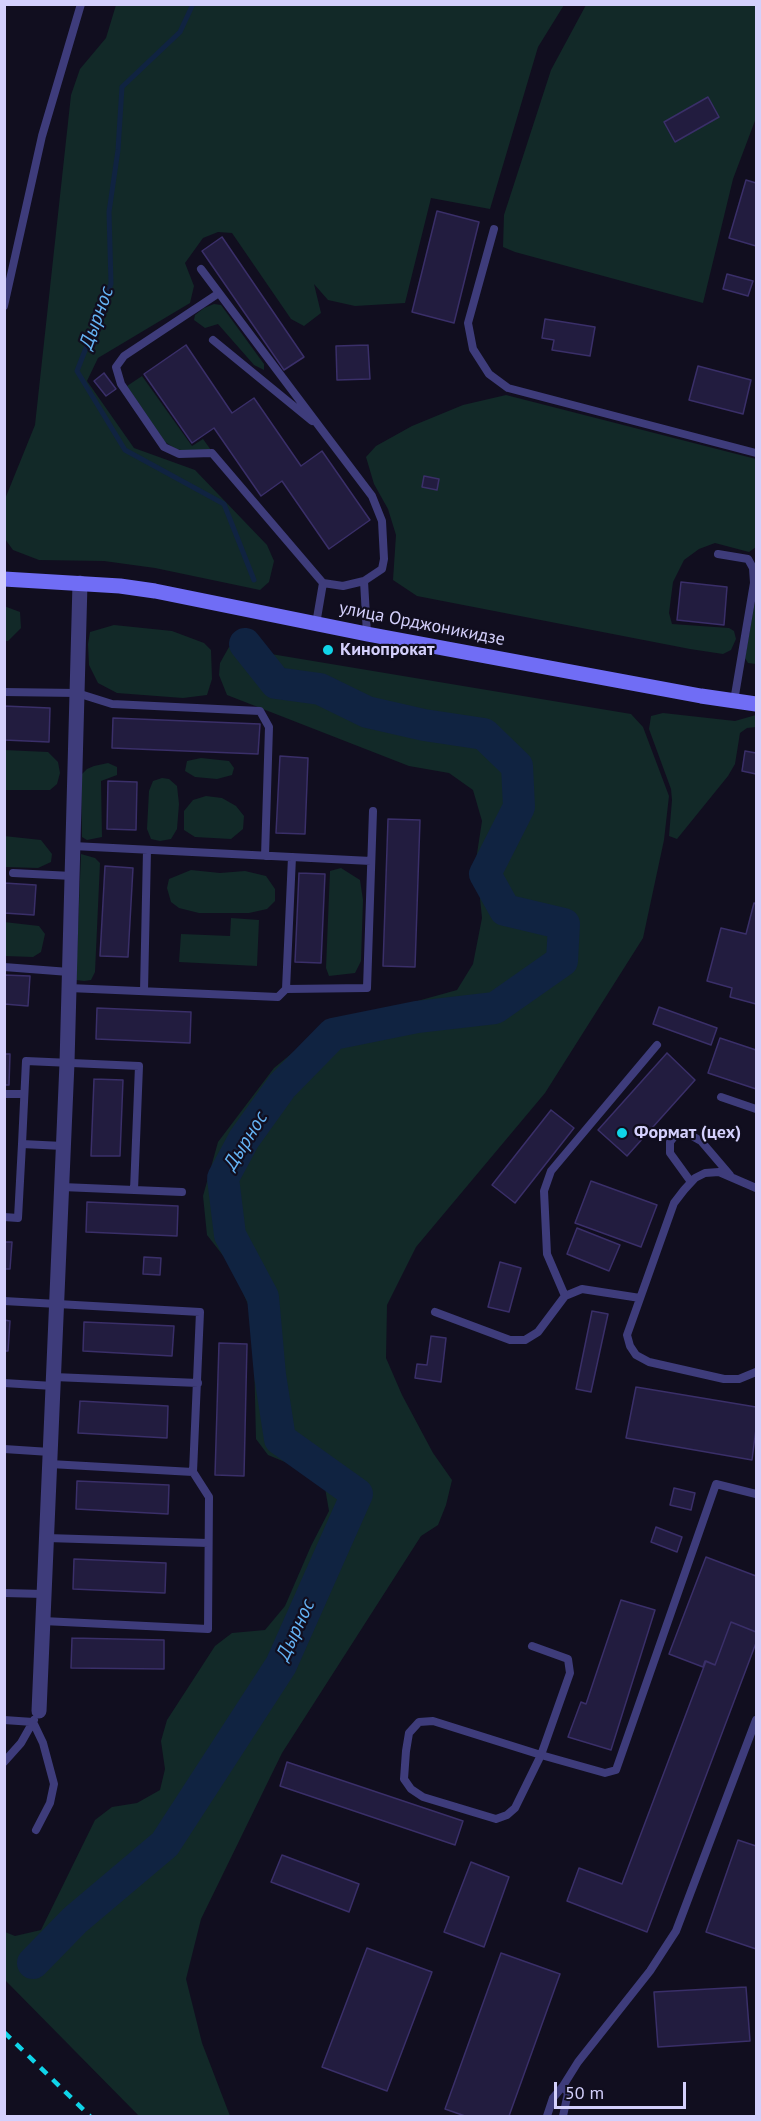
<!DOCTYPE html>
<meta charset="utf-8">
<style>
body{margin:0}
#map{position:relative;width:761px;height:2121px;overflow:hidden;background:#110e1f;font-family:"PT Sans",sans-serif}
canvas{display:block}
.frame{position:absolute;inset:0;border:6px solid #d4d0fc;pointer-events:none}
.scale{position:absolute;left:554px;top:2082px;width:132px;height:27px;box-sizing:border-box;border:3px solid #d4d0fc;border-top:0;padding-left:8px;font-size:18px;line-height:21px;white-space:nowrap;color:#d4d0fc;-webkit-text-stroke:4px #110e1f;paint-order:stroke}
</style>
<div id="map">
<canvas width="761" height="2121"></canvas>
<div class="frame"></div>
<div class="scale">50 m</div>
</div>
<script>
const c = document.querySelector('canvas').getContext('2d');
c.lineJoin = 'round';
function fill(path, color) {
  c.fillStyle = color;
  c.fill(path, 'evenodd');
}
function toPath(rows) {
  const path = new Path2D();
  for (const r of rows) {
    path.moveTo(r[0], r[1]);
    for (let i = 2; i < r.length; i += 2) path.lineTo(r[i], r[i + 1]);
  }
  return path;
}
function stroke(path, color, width, dash) {
  c.strokeStyle = color;
  c.lineWidth = width;
  c.lineCap = dash ? 'butt' : 'round';
  c.setLineDash(dash || []);
  c.stroke(path);
}
function write(font, color, halo, rows, align = 'center') {
  c.font = font + ' "PT Sans",sans-serif';
  c.lineWidth = 4.5;
  c.setLineDash([]);
  c.textBaseline = 'middle';
  c.strokeStyle = halo;
  c.fillStyle = color;
  for (const [text, x, y, turn = 0] of rows) {
    c.save();
    c.translate(x, y);
    c.rotate((+turn || 0) * Math.PI / 180);
    c.textAlign = isNaN(turn) ? turn : align;
    if (halo) c.strokeText(text, 0, 0);
    c.fillText(text, 0, 0);
    c.restore();
  }
}
fill(toPath([
 [116,5,564,5,538,47,490,209,431,198,405,303,355,306,328,300,314,284,321,313,304,326,291,319,232,233,218,232,203,238,185,263,194,286,190,303,98,358,87,381,134,448,195,470,267,545,274,561,269,582,260,590,155,568,104,561,39,560,13,550,5,539,5,499,35,425,71,95,80,69,106,38],
 [586,5,756,5,756,118,733,179,703,303,515,252,503,247,504,215,551,70],
 [214,304,221,305,264,364,264,370,254,365,218,324,205,328,194,320,195,315,204,308],
 [142,376,192,446,203,439,211,450,186,451,176,449,165,442,127,386],
 [506,395,756,459,756,547,749,552,715,543,699,549,684,560,673,582,669,613,672,624,729,628,734,631,736,639,731,650,723,654,690,649,417,596,393,580,396,535,388,509,374,484,366,457,376,446,412,426,463,405],
 [756,596,756,664,748,663,745,658],
 [4,606,20,612,21,628,8,641,5,641],
 [114,625,172,631,204,643,211,650,212,679,207,695,183,698,117,693,98,683,89,665,88,644,90,632],
 [229,647,631,714,643,727,669,796,664,840,643,938,545,1093,416,1247,387,1305,386,1358,402,1395,433,1453,452,1480,446,1505,438,1525,421,1536,282,1753,201,1919,186,1979,202,2043,230,2116,139,2116,5,1980,5,1932,15,1936,41,1930,95,1820,112,1807,137,1803,160,1790,165,1769,161,1741,167,1720,215,1646,232,1633,265,1630,285,1606,311,1546,329,1511,325,1488,302,1469,268,1455,256,1439,253,1316,232,1267,207,1235,203,1196,218,1142,274,1068,324,1027,457,990,473,964,482,918,476,860,482,821,473,790,449,773,409,766,227,695,219,675,220,663],
 [663,713,735,721,756,715,756,727,747,728,740,733,735,764,728,776,677,839,669,836,672,800,671,789,649,729,651,716],
 [4,750,48,752,58,762,60,773,57,784,50,790,5,790],
 [201,758,229,761,234,768,232,775,217,779,195,777,185,771,187,761],
 [108,763,117,767,117,775,101,781,102,837,87,840,82,837,81,782,82,774,87,769,94,766],
 [162,778,169,779,177,786,179,804,177,829,171,839,160,841,151,839,147,829,149,791,153,781],
 [206,796,222,798,236,806,244,816,243,829,231,839,195,837,184,830,184,811,193,800],
 [4,836,41,840,52,854,51,862,38,868,5,867],
 [81,854,95,858,100,863,95,972,91,980,84,981,76,980],
 [341,868,360,880,363,900,361,961,355,973,329,976,326,968,330,871],
 [191,870,220,873,245,871,266,876,275,889,275,901,267,909,249,913,199,913,179,908,171,902,167,888,169,879],
 [231,918,259,920,257,966,179,962,181,934,230,936],
 [4,922,39,926,45,934,41,952,33,957,5,956]
]), '#122928');
stroke(toPath([
 [193,4,180,32,122,87,118,150,109,212,111,284,77,371,125,450,224,504,254,580]
]), '#102341', 5);
stroke(toPath([
 [33,1963,75,1920,165,1844,281,1665,357,1494,280,1439,270,1375,263,1297,230,1235,223,1178,244,1139,282,1086,333,1034,417,1017,495,1008,562,961,564,924,505,910,485,874,519,807,517,766,484,734,424,725,367,712,320,689,276,683,245,644]
]), '#102341', 32);
const building = toPath([
 [708,97,719,117,675,142,664,122,708,97],
 [746,180,756,183,756,246,729,238,746,180],
 [437,211,479,222,454,323,412,312,437,211],
 [222,237,304,357,284,370,202,251,222,237],
 [727,274,753,281,748,296,723,289,727,274],
 [545,319,595,327,590,356,552,350,554,340,542,338,545,319],
 [186,345,232,413,254,398,301,466,322,451,370,520,329,549,282,481,261,496,214,428,192,443,144,374,186,345],
 [368,345,370,379,337,380,336,346,368,345],
 [698,366,751,380,743,414,689,400,698,366],
 [104,373,116,389,106,396,94,381,104,373],
 [424,476,439,479,437,490,422,487,424,476],
 [681,582,727,587,724,625,677,620,681,582],
 [4,706,50,708,49,742,4,740,4,706],
 [113,718,260,724,258,754,112,748,113,718],
 [745,751,756,753,756,774,742,771,745,751],
 [280,756,308,758,305,834,276,833,280,756],
 [108,781,137,782,136,830,107,829,108,781],
 [388,819,420,820,415,967,383,966,388,819],
 [105,866,133,868,128,957,100,956,105,866],
 [299,873,325,874,321,963,295,962,299,873],
 [4,883,36,885,34,915,4,913,4,883],
 [754,903,756,904,756,1004,730,997,732,988,707,981,721,928,746,934,754,903],
 [4,975,30,976,28,1006,4,1004,4,975],
 [659,1007,717,1028,711,1045,653,1024,659,1007],
 [97,1008,191,1012,190,1043,96,1039,97,1008],
 [720,1038,756,1050,756,1089,708,1073,720,1038],
 [667,1053,695,1080,627,1156,598,1130,667,1053],
 [4,1054,10,1054,9,1085,4,1085,4,1054],
 [94,1079,123,1080,120,1156,91,1156,94,1079],
 [551,1110,574,1128,515,1203,492,1185,551,1110],
 [591,1181,657,1205,641,1247,575,1223,591,1181],
 [87,1202,178,1206,177,1236,86,1232,87,1202],
 [577,1228,620,1245,609,1271,567,1254,577,1228],
 [4,1242,12,1242,10,1269,4,1269,4,1242],
 [144,1257,161,1258,160,1275,143,1274,144,1257],
 [500,1262,521,1268,509,1312,488,1307,500,1262],
 [592,1311,608,1314,591,1392,576,1389,592,1311],
 [4,1320,10,1321,8,1351,4,1351,4,1320],
 [84,1322,174,1326,172,1356,83,1351,84,1322],
 [431,1336,446,1338,441,1382,415,1378,417,1364,427,1365,431,1336],
 [219,1343,247,1344,244,1476,215,1475,219,1343],
 [636,1387,756,1407,756,1429,752,1460,626,1438,636,1387],
 [80,1401,168,1406,167,1438,78,1433,80,1401],
 [77,1481,169,1485,168,1514,76,1509,77,1481],
 [674,1488,695,1493,691,1510,670,1505,674,1488],
 [656,1527,682,1537,677,1552,651,1542,656,1527],
 [706,1557,756,1576,756,1632,731,1622,715,1665,705,1661,703,1667,669,1654,706,1557],
 [74,1559,166,1563,165,1593,73,1589,74,1559],
 [621,1600,655,1610,611,1750,568,1737,581,1702,586,1704,621,1600],
 [731,1622,756,1632,756,1643,647,1932,567,1901,579,1868,622,1884,706,1661,715,1665,731,1622],
 [72,1638,164,1640,164,1669,71,1668,72,1638],
 [287,1762,463,1821,455,1845,280,1786,287,1762],
 [738,1840,756,1846,756,1949,706,1932,738,1840],
 [282,1855,359,1884,349,1912,271,1882,282,1855],
 [471,1862,509,1877,484,1947,444,1932,471,1862],
 [367,1948,432,1972,387,2091,322,2067,367,1948],
 [501,1953,560,1974,509,2116,465,2116,445,2109,501,1953],
 [746,1987,750,2041,658,2047,654,1992,746,1987]
]);
fill(building, '#221c3f');
stroke(building, '#3a2f69', 1.5);
stroke(toPath([
 [494,229,468,323,473,349,489,374,508,388,756,453],
 [201,269,219,293,322,430,372,496,382,521,384,559,382,569,364,581,343,586,323,583,212,453,179,454,164,447,121,384,116,367,124,356,219,293],
 [4,306,42,136,81,4],
 [213,340,312,421],
 [718,554,748,559,753,568,754,583,734,701],
 [364,581,367,634],
 [316,624,323,583],
 [4,692,77,693,112,704,260,711,269,727,265,856],
 [73,846,371,861],
 [13,873,72,876],
 [4,967,69,972],
 [69,988,278,997,286,989,367,988,373,811],
 [286,989,292,857],
 [144,991,147,850],
 [4,1094,24,1094],
 [721,1097,756,1109],
 [63,1146,22,1144,26,1061,139,1066,134,1190],
 [691,1182,670,1153,670,1142,676,1134,685,1132,701,1141,730,1175],
 [62,1187,182,1192],
 [756,1188,719,1172,705,1173,695,1178,684,1190,674,1203,627,1335,630,1346,636,1355,649,1362,724,1379,739,1379,756,1372],
 [4,1217,18,1218,22,1144],
 [565,1296,547,1254,544,1191,551,1171,657,1045],
 [4,1301,200,1312,193,1472,50,1464],
 [435,1312,510,1340,525,1340,538,1332,565,1296,582,1289,640,1298],
 [54,1377,198,1383],
 [4,1383,53,1386],
 [4,1449,50,1452],
 [47,1538,208,1543],
 [4,1593,44,1594],
 [43,1621,208,1629,209,1497,193,1472],
 [532,1646,568,1659,570,1673,541,1755,515,1808,507,1815,496,1819,423,1797,411,1789,404,1779,406,1751,409,1733,419,1722,433,1721,541,1755,605,1773,616,1770,716,1484,756,1494],
 [4,1720,33,1722,43,1743,54,1784,50,1803,36,1830],
 [4,1762,21,1743,34,1720],
 [547,2116,553,2098,563,2086,578,2062,650,1971,676,1931,756,1720],
 [563,2116,568,2093,563,2086]
]), '#3e3c7b', 8);
stroke(toPath([
 [39,1711,67,1063,80,583]
]), '#3e3c7b', 15);
stroke(toPath([
 [4,579,120,586,155,591,367,634,701,696,756,704]
]), '#706df5', 15);
stroke(toPath([
 [4,2032,90,2116]
]), '#10d4e8', 4.5, [9, 8]);
for (const [x, y, r, color] of [
 [328,650,6,"#10d4e8"],
 [622,1133,6,"#10d4e8"]
]) {
  const dot = new Path2D();
  dot.arc(x, y, r, 0, 2 * Math.PI);
  c.fillStyle = color;
  c.fill(dot);
  stroke(dot, '#110e1f', 2);
}
write('18px', '#d4d0fc', '#110e1f', [
 ["улица Орджоникидзе",422,624,11]
]);
write('bold 18px', '#d4d0fc', '#110e1f', [
 ["Кинопрокат",340,650],
 ["Формат (цех)",634,1133]
], 'left');
write('italic 20px', '#65b3f4', '#110e1f', [
 ["Дырнос",97,318,-70],
 ["Дырнос",246,1141,-58],
 ["Дырнос",296,1630,-65]
]);
</script>
